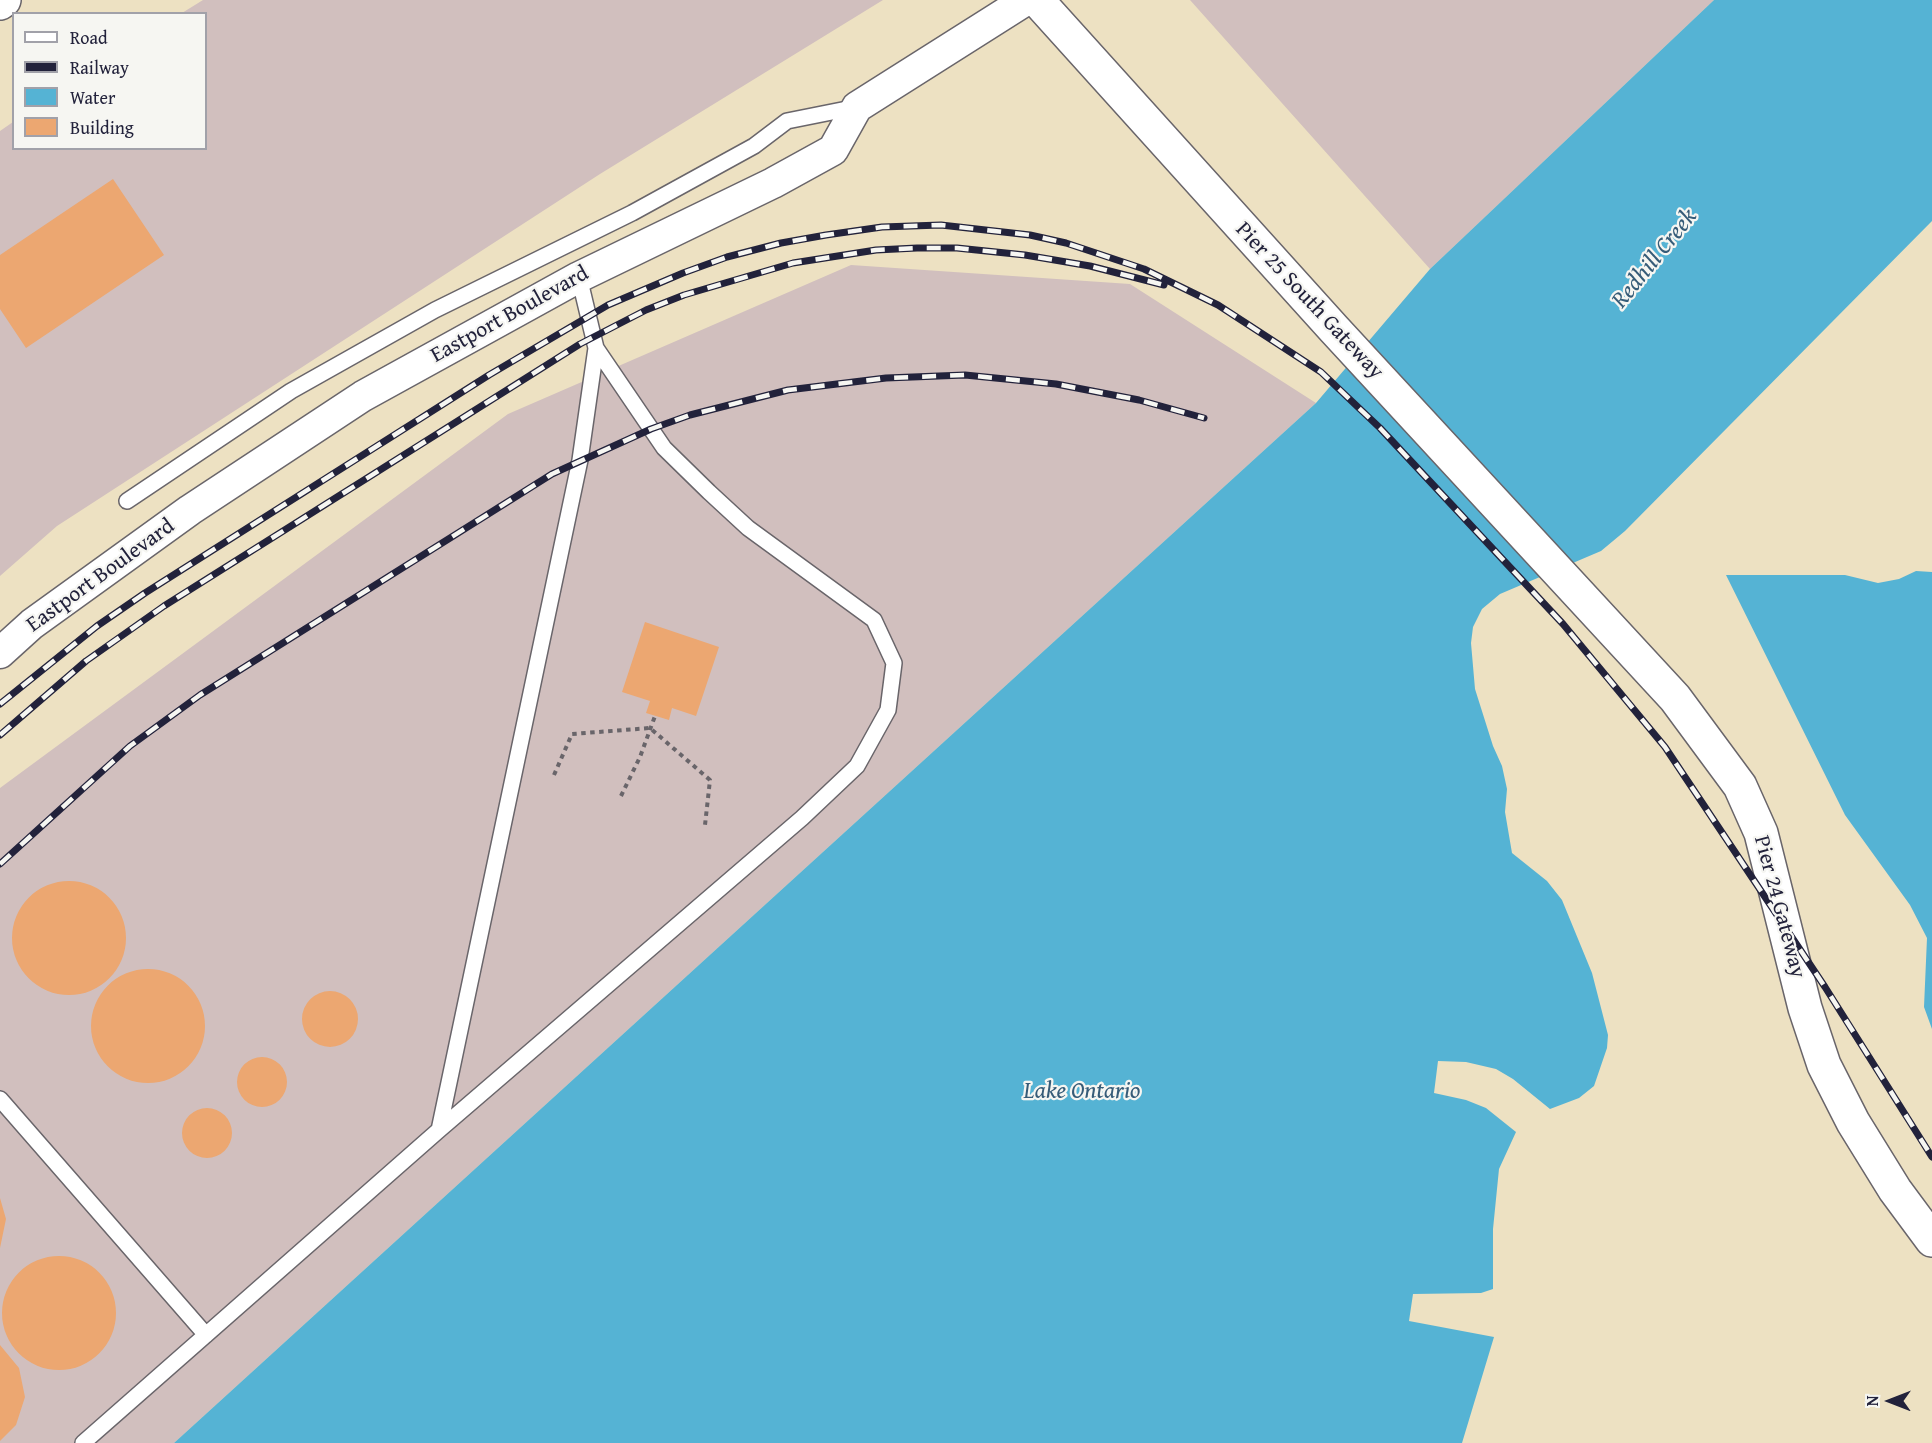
<!DOCTYPE html>
<style>
body{margin:0}
#map{position:relative;width:1932px;height:1443px;overflow:hidden;background:#ede1c2;font-family:"Gentium Book Plus",serif}
canvas{display:block}
.legend{position:absolute;left:12px;top:12px;width:195px;height:138px;box-sizing:border-box;background:#f6f6f2;border:2px solid #a1a1a9;margin:0;padding:8px 10px;list-style:none;font-size:18px;color:#22223b}
.legend li{display:flex;align-items:center;gap:12px;height:30px}
.legend b{width:30px;border:2px solid #a1a1a9}
.north{position:absolute;left:1860px;top:1371px;width:60px;height:60px;-webkit-text-stroke:4px #f6f6f2;paint-order:stroke;rotate:270deg;font-size:16px;font-weight:700;line-height:24px;text-align:center;color:#22223b}
.north::after{content:'';display:block;margin:auto;width:21px;height:27px;background:#22223b;clip-path:polygon(50% 0,100% 100%,50% 72%,0 100%)}
</style>
<div id="map">
<canvas width="1932" height="1443"></canvas>
<ul class="legend">
<li><b style="height:8px;background:#fff"></b>Road</li>
<li><b style="height:8px;background:#22223b"></b>Railway</li>
<li><b style="height:16px;background:#55b3d4"></b>Water</li>
<li><b style="height:16px;background:#eca771"></b>Building</li>
</ul>
<div class="north">N</div>
</div>
<script>
const c = document.querySelector('canvas').getContext('2d');
c.lineJoin = 'round';
function fill(path, color) {
  c.fillStyle = color;
  c.fill(path, 'evenodd');
}
function toPath(rows) {
  const path = new Path2D();
  for (const r of rows) {
    if (r.length === 3) {
      path.moveTo(r[0] + r[2], r[1]);
      path.arc(r[0], r[1], r[2], 0, 2 * Math.PI);
      continue;
    }
    path.moveTo(r[0], r[1]);
    for (let i = 2; i < r.length; i += 2) path.lineTo(r[i], r[i + 1]);
  }
  return path;
}
function stroke(path, color, width, dash) {
  c.strokeStyle = color;
  c.lineWidth = width;
  c.lineCap = dash ? 'butt' : 'round';
  c.setLineDash(dash || []);
  c.stroke(path);
}
function write(font, color, halo, rows, align = 'center') {
  c.font = font + ' "Gentium Book Plus",serif';
  c.lineWidth = 4.5;
  c.setLineDash([]);
  c.textBaseline = 'middle';
  c.strokeStyle = halo;
  c.fillStyle = color;
  for (const [text, x, y, turn = 0] of rows) {
    c.save();
    c.translate(x, y);
    c.rotate((+turn || 0) * Math.PI / 180);
    c.textAlign = isNaN(turn) ? turn : align;
    if (halo) c.strokeText(text, 0, 0);
    c.fillText(text, 0, 0);
    c.restore();
  }
}
fill(toPath([
 [203,0,883,0,600,174,57,526,0,576,0,131,13,122,14,148,206,148,206,14,182,13],
 [1190,0,1714,0,1430,269],
 [851,265,1130,284,1316,403,174,1443,0,1443,0,788,508,414]
]), '#d1bfbe');
fill(toPath([
 [1714,0,1932,0,1932,221,1625,531,1601,551,1500,594,1482,609,1473,627,1471,643,1475,689,1493,746,1502,766,1507,789,1505,812,1512,853,1547,881,1562,900,1592,973,1608,1035,1607,1048,1594,1086,1579,1098,1550,1109,1513,1079,1496,1069,1466,1062,1438,1061,1434,1093,1466,1100,1486,1108,1516,1132,1499,1169,1493,1229,1493,1289,1481,1293,1413,1294,1409,1321,1494,1337,1462,1443,174,1443,1316,403,1430,269],
 [1916,571,1932,572,1932,1029,1924,1007,1927,938,1910,905,1845,815,1726,575,1845,575,1878,583,1899,579]
]), '#55b3d4');
fill(toPath([
 [113,179,164,255,26,348,0,309,0,255],
 [645,622,719,647,696,716,672,708,669,720,646,713,650,701,622,692],
 [69,938,57],
 [148,1026,57],
 [330,1019,28],
 [262,1082,25],
 [207,1133,25],
 [0,1198,6,1219,0,1248],
 [59,1313,57],
 [0,1345,19,1368,25,1397,16,1425,0,1441]
]), '#eca771');
const service = toPath([
 [127,501,291,391,435,310,632,213,754,146,787,121,857,107],
 [0,1099,206,1335],
 [439,1130,580,460,596,348,579,277],
 [83,1443,439,1130,802,818,857,766,888,710,894,663,874,620,748,528,709,492,664,448,596,348]
]);
const minor = toPath([
 [0,653,32,624,190,510,363,396,579,277,773,183,833,150,857,107,1026,0]
]);
const tertiary = toPath([
 [1037,0,1334,329,1675,698,1740,786,1761,833,1805,1008,1824,1065,1853,1122,1895,1190,1932,1240]
]);
const secondary = toPath([
 [0,3,4,0]
]);
stroke(service, '#69656a', 18);
stroke(minor, '#69656a', 33);
stroke(tertiary, '#69656a', 36);
stroke(secondary, '#69656a', 36);
stroke(toPath([
 [554,775,572,734,650,728,710,780,705,825],
 [621,796,640,757,655,716]
]), '#69656a', 4, [4.5, 4.5]);
stroke(service, '#fff', 15);
stroke(minor, '#fff', 30);
stroke(tertiary, '#fff', 33);
stroke(secondary, '#fff', 33);
const rail = toPath([
 [0,704,97,626,145,593,489,375,608,305,683,273,727,257,781,243,826,235,882,227,941,225,1030,235,1066,243,1144,269,1218,305,1321,372,1380,428,1563,624,1665,747,1825,987,1932,1157],
 [0,735,86,661,164,606,580,344,646,310,684,295,793,263,876,250,917,248,957,248,1025,255,1090,266,1164,285],
 [0,864,130,746,200,695,552,474,651,429,690,415,788,390,886,378,965,375,1056,384,1139,400,1204,418]
]);
stroke(rail, '#22223b', 7);
stroke(rail, '#f6f6f2', 4.5, [14]);
write('22px', '#22223b', '#f6f6f2', [
 ["Pier 25 South Gateway",1309,301,47],
 ["Eastport Boulevard",510,315,-29],
 ["Eastport Boulevard",101,576,-36],
 ["Pier 24 Gateway",1779,907,75]
]);
write('italic 24px', '#365c78', '#f6f6f2', [
 ["Redhill Creek",1655,259,-51],
 ["Lake Ontario",1082,1092]
]);
</script>
